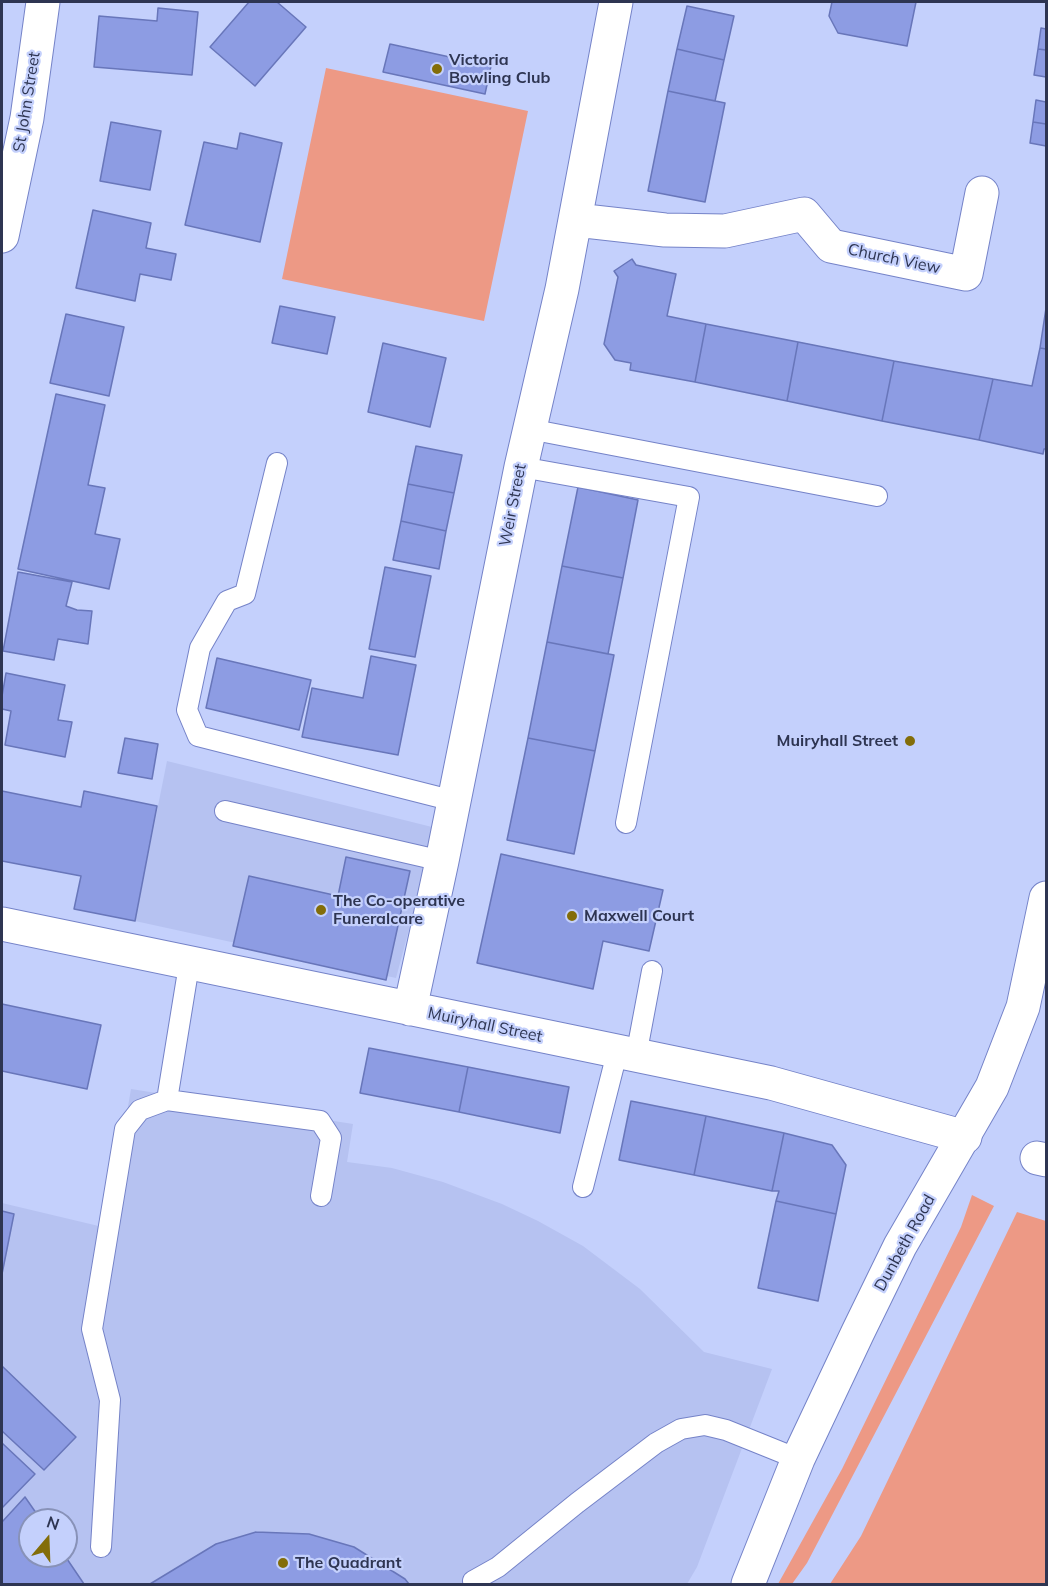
<!DOCTYPE html>
<style>
body{margin:0}
#map{position:relative;width:1048px;height:1586px;overflow:hidden;background:#c4d0fc;font-family:Mulish,sans-serif}
canvas{display:block}
.frame{position:absolute;inset:0;border:3px solid #2e3552;pointer-events:none}
.north{position:absolute;left:18px;top:1508px;width:60px;height:60px;box-sizing:border-box;background:#c4d0fc;border:2px solid #8892b8;border-radius:50%;rotate:19deg;font-size:16px;font-weight:700;line-height:24px;text-align:center;color:#2e3552}
.north::after{content:'';display:block;margin:auto;width:21px;height:27px;background:#836d09;clip-path:polygon(50% 0,100% 100%,50% 72%,0 100%)}
</style>
<div id="map">
<canvas width="1048" height="1586"></canvas>
<div class="frame"></div>
<div class="north">N</div>
</div>
<script>
const c = document.querySelector('canvas').getContext('2d');
c.lineJoin = 'round';
function fill(path, color) {
  c.fillStyle = color;
  c.fill(path, 'evenodd');
}
function toPath(rows) {
  const path = new Path2D();
  for (const r of rows) {
    path.moveTo(r[0], r[1]);
    for (let i = 2; i < r.length; i += 2) path.lineTo(r[i], r[i + 1]);
  }
  return path;
}
function stroke(path, color, width, dash) {
  c.strokeStyle = color;
  c.lineWidth = width;
  c.lineCap = dash ? 'butt' : 'round';
  c.setLineDash(dash || []);
  c.stroke(path);
}
function write(font, color, halo, rows, align = 'center') {
  c.font = font + ' Mulish,sans-serif';
  c.lineWidth = 4.5;
  c.setLineDash([]);
  c.textBaseline = 'middle';
  c.strokeStyle = halo;
  c.fillStyle = color;
  for (const [text, x, y, turn = 0] of rows) {
    c.save();
    c.translate(x, y);
    c.rotate((+turn || 0) * Math.PI / 180);
    c.textAlign = isNaN(turn) ? turn : align;
    if (halo) c.strokeText(text, 0, 0);
    c.fillText(text, 0, 0);
    c.restore();
  }
}
fill(toPath([
 [167,761,436,828,396,978,135,921],
 [131,1089,353,1124,347,1162,392,1168,443,1182,502,1204,538,1221,583,1246,640,1289,704,1352,772,1369,697,1567,687,1584,2,1584,2,1203,107,1228],
 [30,1520,66,1520,66,1556,30,1556]
]), '#b6c2f1');
fill(toPath([
 [326,68,528,111,484,321,282,279],
 [972,1195,994,1206,807,1563,792,1584,778,1584,842,1469,961,1227],
 [1017,1212,1046,1221,1046,1584,830,1584,861,1536]
]), '#ed9985');
const building = toPath([
 [249,2,277,2,306,27,255,86,210,47,249,2],
 [832,2,916,2,907,46,838,33,829,16,832,2],
 [687,6,734,16,724,60,677,49,687,6],
 [158,8,198,12,192,75,94,67,99,16,157,21,158,8],
 [1041,28,1046,29,1046,50,1038,49,1041,28],
 [390,44,491,66,485,94,383,72,390,44],
 [677,49,724,60,715,101,668,91,677,49],
 [1038,49,1046,50,1046,77,1034,75,1038,49],
 [668,91,725,103,705,202,648,191,668,91],
 [1036,100,1046,102,1046,124,1033,122,1036,100],
 [111,122,161,131,150,190,100,181,111,122],
 [1033,122,1046,124,1046,146,1030,143,1033,122],
 [240,133,282,143,260,242,185,225,204,142,237,149,240,133],
 [93,210,151,223,146,248,176,254,171,280,140,274,135,301,76,288,93,210],
 [632,259,636,265,676,274,667,316,706,324,695,382,630,370,631,363,615,360,604,344,618,277,614,271,632,259],
 [280,306,335,317,327,354,272,343,280,306],
 [1046,308,1046,349,1040,348,1046,308],
 [66,314,124,327,109,396,50,383,66,314],
 [706,324,798,342,787,401,695,382,706,324],
 [798,342,894,361,882,421,787,401,798,342],
 [383,343,446,358,430,427,368,412,383,343],
 [1040,348,1046,349,1046,449,1044,449,1043,454,979,440,993,379,1032,386,1040,348],
 [894,361,993,379,979,440,882,421,894,361],
 [56,394,105,405,88,485,105,488,95,534,120,539,109,589,18,569,56,394],
 [416,446,462,455,454,493,408,484,416,446],
 [408,484,454,493,446,531,401,521,408,484],
 [578,487,638,500,623,578,562,566,578,487],
 [401,521,446,531,439,569,393,560,401,521],
 [562,566,623,578,608,654,547,642,562,566],
 [385,567,431,576,415,657,369,649,385,567],
 [18,572,72,582,66,606,77,610,92,611,88,644,58,639,54,660,3,651,18,572],
 [547,642,614,655,595,751,528,738,547,642],
 [371,656,416,665,398,755,302,737,312,688,363,698,371,656],
 [217,658,311,680,299,730,206,708,217,658],
 [6,673,65,685,58,720,72,722,65,757,5,745,11,711,2,709,2,696,6,673],
 [125,738,158,744,152,779,118,773,125,738],
 [528,738,595,751,574,854,507,840,528,738],
 [2,791,81,807,84,791,157,806,135,921,74,909,81,876,2,861,2,791],
 [501,854,663,890,649,951,603,941,593,989,477,963,501,854],
 [346,857,410,871,386,980,233,946,249,876,338,896,346,857],
 [2,1004,101,1025,87,1089,2,1071,2,1004],
 [369,1048,468,1067,459,1112,360,1093,369,1048],
 [468,1067,569,1087,560,1133,459,1112,468,1067],
 [631,1101,706,1116,694,1175,619,1160,631,1101],
 [706,1116,784,1133,772,1191,694,1175,706,1116],
 [784,1133,832,1145,846,1165,836,1214,776,1201,779,1191,772,1191,784,1133],
 [776,1201,836,1214,818,1301,758,1288,776,1201],
 [2,1211,14,1214,2,1274,2,1211],
 [2,1366,76,1437,44,1470,2,1431,2,1366],
 [2,1443,35,1474,2,1508,2,1443],
 [25,1497,41,1520,30,1520,30,1556,65,1556,84,1584,2,1584,2,1522,25,1497],
 [256,1532,309,1534,354,1547,405,1579,409,1584,150,1584,216,1544,256,1532]
]);
fill(building, '#8d9ce3');
stroke(building, '#6876ba', 1.5);
const service = toPath([
 [529,429,877,496],
 [277,463,245,594,227,601,200,648,187,710,198,736,454,801],
 [521,467,689,497,626,823],
 [225,811,442,861],
 [636,1056,652,971],
 [167,1100,320,1121,331,1138,321,1196],
 [583,1187,617,1053],
 [101,1547,110,1400,92,1329,125,1129,140,1110,167,1100,189,965],
 [473,1581,498,1567,577,1503,656,1443,681,1429,705,1425,726,1430,798,1459]
]);
const minor = toPath([
 [576,220,665,230,725,231,804,214,831,246,966,274,982,193],
 [2,236,27,118,43,2],
 [2,924,771,1083,965,1137],
 [410,1009,442,861,521,467,562,289,616,2],
 [1037,1158,1046,1160]
]);
const secondary = toPath([
 [748,1584,798,1459,858,1332,900,1246,992,1087,1023,1007,1046,898]
]);
stroke(service, '#7583c8', 22);
stroke(minor, '#7583c8', 35);
stroke(secondary, '#7583c8', 35);
stroke(service, '#fff', 20);
stroke(minor, '#fff', 33);
stroke(secondary, '#fff', 33);
for (const [x, y, r, color] of [
 [437,69,6,"#836d09"],
 [910,741,6,"#836d09"],
 [321,910,6,"#836d09"],
 [572,916,6,"#836d09"],
 [283,1563,6,"#836d09"]
]) {
  const dot = new Path2D();
  dot.arc(x, y, r, 0, 2 * Math.PI);
  c.fillStyle = color;
  c.fill(dot);
  stroke(dot, '#c4d0fc', 2);
}
write('bold 16px', '#2e3552', '#c4d0fc', [
 ["Victoria",449,60],
 ["Bowling Club",449,78],
 ["Muiryhall Street",898,741,"right"],
 ["The Co-operative",333,901],
 ["Funeralcare",333,919],
 ["Maxwell Court",584,916],
 ["The Quadrant",295,1563]
], 'left');
write('16px', '#2e3552', '#c4d0fc', [
 ["St John Street",27,102,-81],
 ["Church View",894,259,12],
 ["Weir Street",513,505,-79],
 ["Muiryhall Street",485,1025,12],
 ["Dunbeth Road",905,1243,-61]
]);
</script>
